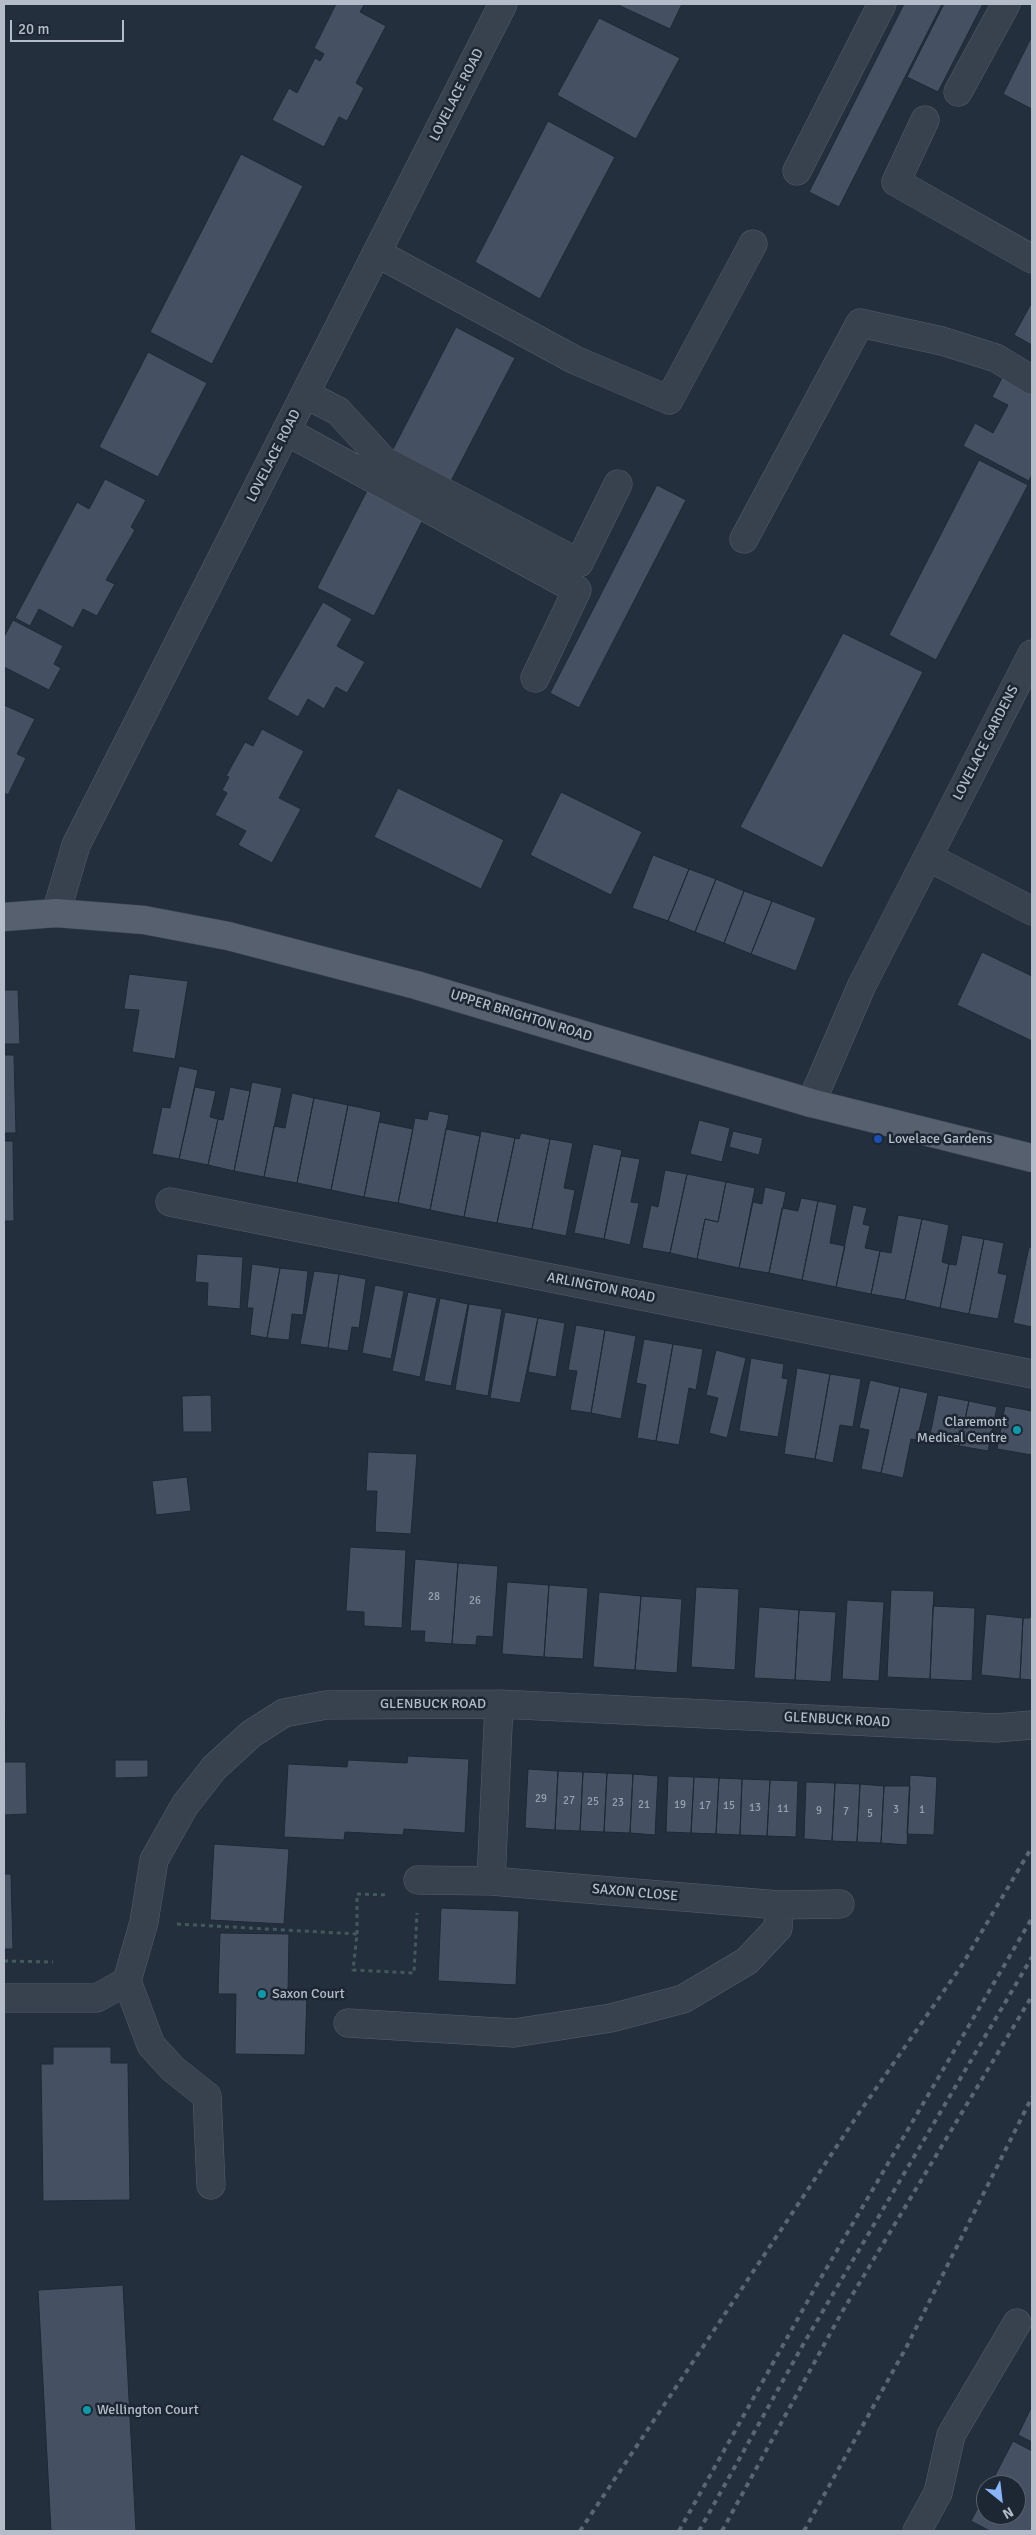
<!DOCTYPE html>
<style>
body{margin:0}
#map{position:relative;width:1036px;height:2535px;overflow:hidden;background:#242f3e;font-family:Signika,sans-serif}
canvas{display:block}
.frame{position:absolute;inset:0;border:5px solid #b4bcc9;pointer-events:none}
.north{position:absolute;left:976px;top:2475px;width:50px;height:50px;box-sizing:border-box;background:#1d2633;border:1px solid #59626f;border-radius:50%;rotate:151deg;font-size:14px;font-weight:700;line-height:20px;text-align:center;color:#b4bcc9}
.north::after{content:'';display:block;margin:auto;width:18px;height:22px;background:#8ab4f8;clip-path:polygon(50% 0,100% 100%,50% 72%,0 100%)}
.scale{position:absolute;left:10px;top:20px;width:114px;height:22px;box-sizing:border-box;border:2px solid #b4bcc9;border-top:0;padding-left:6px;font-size:15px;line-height:18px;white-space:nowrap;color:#b4bcc9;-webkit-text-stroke:4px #1d2633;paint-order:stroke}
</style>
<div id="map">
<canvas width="1036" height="2535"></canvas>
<div class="frame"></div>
<div class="north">N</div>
<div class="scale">20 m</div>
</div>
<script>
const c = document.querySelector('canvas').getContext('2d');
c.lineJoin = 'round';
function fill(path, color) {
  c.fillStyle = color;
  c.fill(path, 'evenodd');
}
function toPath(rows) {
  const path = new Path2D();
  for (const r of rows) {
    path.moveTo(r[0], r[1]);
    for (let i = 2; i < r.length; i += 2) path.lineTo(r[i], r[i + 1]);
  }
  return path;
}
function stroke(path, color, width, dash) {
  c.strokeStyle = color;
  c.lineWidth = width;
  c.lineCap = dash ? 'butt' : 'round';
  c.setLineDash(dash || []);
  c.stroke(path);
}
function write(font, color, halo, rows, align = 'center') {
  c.font = font + ' Signika,sans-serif';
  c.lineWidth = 5;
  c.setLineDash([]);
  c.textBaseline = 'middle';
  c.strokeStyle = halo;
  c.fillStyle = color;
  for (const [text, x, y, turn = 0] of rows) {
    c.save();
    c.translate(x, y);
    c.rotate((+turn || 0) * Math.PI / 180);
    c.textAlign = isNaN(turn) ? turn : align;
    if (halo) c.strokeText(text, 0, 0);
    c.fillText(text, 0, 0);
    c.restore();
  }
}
const building = toPath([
 [336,4,362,4,364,5,360,12,386,26,356,83,364,88,347,121,339,117,324,147,272,120,289,88,297,93,315,58,320,61,324,54,314,48,336,4],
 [616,4,682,4,670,29,616,4],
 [904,4,942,4,839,207,809,192,904,4],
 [944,4,983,4,938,92,907,77,944,4],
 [599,18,680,58,636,139,557,95,599,18],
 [1032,36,1032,109,1003,94,1032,36],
 [548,121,615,157,540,299,475,262,548,121],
 [241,154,303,186,212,364,150,332,241,154],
 [1032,302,1032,345,1014,335,1032,302],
 [456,327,515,358,451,481,392,451,456,327],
 [148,352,207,383,158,477,99,447,148,352],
 [1004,374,1032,388,1032,474,1029,481,963,446,975,423,993,433,1008,405,992,397,1004,374],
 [979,460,1028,485,936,660,889,635,979,460],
 [105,479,146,500,131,527,135,530,106,580,115,584,97,616,83,609,73,628,39,609,30,626,15,618,77,502,89,509,105,479],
 [372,481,428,510,374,616,317,588,372,481],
 [657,485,686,500,579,708,550,693,657,485],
 [323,602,352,619,337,646,365,662,347,693,336,687,324,709,308,699,298,717,267,699,323,602],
 [13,620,63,646,54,664,61,668,49,690,4,667,4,637,13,620],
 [843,633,923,672,822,868,740,827,843,633],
 [4,705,35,719,17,754,26,758,8,795,4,793,4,705],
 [262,729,304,751,279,798,301,809,272,863,238,845,246,831,215,815,227,793,222,790,229,777,226,776,245,742,253,746,262,729],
 [398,788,504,840,481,889,374,837,398,788],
 [561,792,642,832,611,895,530,855,561,792],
 [653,855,689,869,668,921,632,908,653,855],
 [689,869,716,879,695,932,668,921,689,869],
 [716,879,744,891,724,943,695,932,716,879],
 [744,891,772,901,751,954,724,943,744,891],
 [772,901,816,918,796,971,751,954,772,901],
 [982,952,1032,976,1032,1041,957,1005,982,952],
 [129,974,188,981,175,1059,132,1052,139,1010,124,1009,129,974],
 [4,990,18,990,20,1044,4,1044,4,990],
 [4,1055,14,1055,16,1133,4,1133,4,1055],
 [179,1066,198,1070,179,1159,152,1154,162,1107,170,1108,179,1066],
 [252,1082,282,1088,264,1177,234,1171,252,1082],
 [195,1087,216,1091,210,1117,218,1119,208,1165,179,1159,195,1087],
 [230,1087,250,1091,234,1171,208,1165,218,1119,223,1120,230,1087],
 [292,1093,314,1098,297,1183,264,1177,274,1126,285,1128,292,1093],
 [314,1098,348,1105,331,1190,297,1183,314,1098],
 [348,1105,381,1112,364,1197,331,1190,348,1105],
 [429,1111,449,1115,430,1210,398,1203,415,1118,427,1120,429,1111],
 [699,1120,730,1128,722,1162,690,1154,699,1120],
 [379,1122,413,1129,398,1203,364,1197,379,1122],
 [446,1129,480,1136,464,1217,430,1210,446,1129],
 [481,1131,515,1138,497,1223,464,1217,481,1131],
 [733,1131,763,1138,759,1155,729,1147,733,1131],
 [521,1133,550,1139,532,1229,497,1223,515,1138,519,1139,521,1133],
 [550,1139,573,1143,564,1188,575,1190,566,1236,532,1229,550,1139],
 [4,1141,13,1141,14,1221,4,1221,4,1141],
 [593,1144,622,1150,604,1239,574,1233,593,1144],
 [621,1156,640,1159,631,1202,639,1203,630,1245,604,1239,621,1156],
 [665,1170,687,1174,670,1253,642,1248,651,1205,658,1207,665,1170],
 [687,1174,726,1182,718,1222,705,1219,697,1259,670,1253,687,1174],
 [726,1182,755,1188,739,1268,697,1259,705,1219,718,1222,726,1182],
 [765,1187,786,1192,769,1273,739,1268,753,1202,762,1204,765,1187],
 [801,1198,818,1201,802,1280,769,1273,782,1208,798,1211,801,1198],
 [818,1201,837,1205,830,1243,845,1246,836,1287,802,1280,818,1201],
 [853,1205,867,1208,863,1224,870,1226,865,1248,880,1251,871,1294,836,1287,853,1205],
 [898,1215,922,1219,905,1300,871,1294,880,1251,891,1253,898,1215],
 [922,1219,949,1225,942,1262,949,1264,940,1308,905,1300,922,1219],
 [962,1235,984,1239,969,1314,940,1308,949,1264,956,1265,962,1235],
 [984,1239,1004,1243,998,1273,1007,1275,998,1319,969,1314,984,1239],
 [1029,1247,1032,1247,1032,1327,1013,1323,1029,1247],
 [197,1254,243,1257,240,1309,207,1306,208,1283,195,1282,197,1254],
 [252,1264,280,1268,267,1338,250,1335,253,1308,247,1308,252,1264],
 [280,1268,308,1271,303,1315,292,1314,289,1340,267,1338,280,1268],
 [314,1271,339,1274,328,1348,300,1344,314,1271],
 [339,1274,366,1279,359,1328,352,1327,348,1351,328,1348,339,1274],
 [375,1285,404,1291,391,1359,362,1353,375,1285],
 [408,1292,437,1298,420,1377,392,1371,408,1292],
 [440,1298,468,1304,451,1386,424,1381,440,1298],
 [469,1304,502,1309,488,1396,455,1390,469,1304],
 [505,1312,538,1318,520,1403,490,1398,505,1312],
 [538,1318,565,1323,556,1377,528,1372,538,1318],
 [576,1325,605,1330,591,1413,570,1410,577,1371,568,1370,576,1325],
 [605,1330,636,1336,621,1419,591,1413,605,1330],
 [644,1339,673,1344,656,1441,637,1438,646,1385,636,1383,644,1339],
 [673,1344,703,1349,696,1390,689,1388,679,1445,656,1441,673,1344],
 [716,1350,746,1358,727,1438,709,1433,718,1398,706,1395,716,1350],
 [751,1358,784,1364,782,1378,788,1379,778,1437,739,1431,751,1358],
 [797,1368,830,1374,815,1459,784,1454,797,1368],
 [830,1374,861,1379,853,1427,840,1425,833,1463,815,1459,830,1374],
 [870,1380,900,1387,881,1473,861,1469,869,1430,859,1428,870,1380],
 [900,1387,928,1393,917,1440,911,1439,903,1478,881,1473,900,1387],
 [211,1395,212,1432,183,1432,182,1396,211,1395],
 [938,1395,969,1401,959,1446,929,1440,938,1395],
 [969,1401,997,1407,988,1451,959,1446,969,1401],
 [1005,1406,1032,1411,1032,1455,997,1449,1005,1406],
 [368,1452,417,1454,411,1534,375,1532,377,1491,366,1491,368,1452],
 [187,1477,191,1511,156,1515,152,1481,187,1477],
 [350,1547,406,1550,402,1628,364,1626,364,1612,346,1611,350,1547],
 [415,1559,458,1563,452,1644,424,1642,425,1631,410,1631,415,1559],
 [458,1563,498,1566,493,1637,477,1636,476,1645,452,1644,458,1563],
 [507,1582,549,1585,544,1657,502,1654,507,1582],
 [549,1585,588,1588,583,1659,544,1657,549,1585],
 [696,1587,739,1589,735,1670,691,1667,696,1587],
 [891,1590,934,1591,930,1679,887,1677,891,1590],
 [599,1592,641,1596,635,1670,593,1667,599,1592],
 [641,1596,682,1599,677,1673,635,1670,641,1596],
 [847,1600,884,1602,879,1681,842,1679,847,1600],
 [1032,1601,1032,1680,1020,1679,1023,1618,1030,1618,1032,1601],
 [933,1606,975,1608,972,1681,930,1679,933,1606],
 [759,1607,799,1610,795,1680,754,1678,759,1607],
 [799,1610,836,1612,831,1682,795,1680,799,1610],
 [986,1614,1023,1618,1020,1679,981,1675,986,1614],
 [4,1694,6,1694,5,1750,4,1750,4,1694],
 [408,1756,469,1759,465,1833,404,1829,403,1835,345,1832,344,1840,284,1837,288,1764,347,1767,348,1760,407,1763,408,1756],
 [115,1760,148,1760,148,1777,115,1778,115,1760],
 [4,1762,26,1762,27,1814,4,1815,4,1762],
 [528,1769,558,1771,555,1830,525,1828,528,1769],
 [558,1771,583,1772,580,1831,555,1830,558,1771],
 [583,1772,607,1773,604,1832,580,1831,583,1772],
 [607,1773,633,1774,630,1833,604,1832,607,1773],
 [633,1774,658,1776,655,1835,630,1833,633,1774],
 [910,1775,937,1777,934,1835,907,1834,910,1775],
 [668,1776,694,1777,691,1833,666,1832,668,1776],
 [694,1777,719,1778,716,1834,691,1833,694,1777],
 [719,1778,742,1779,740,1835,716,1834,719,1778],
 [742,1779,770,1780,767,1836,740,1835,742,1779],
 [770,1780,798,1781,796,1837,767,1836,770,1780],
 [806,1782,835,1783,832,1841,804,1839,806,1782],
 [835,1783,860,1784,857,1842,832,1841,835,1783],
 [860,1784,884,1786,881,1843,857,1842,860,1784],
 [884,1786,910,1786,907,1845,881,1843,884,1786],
 [214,1844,289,1849,284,1924,210,1920,214,1844],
 [4,1874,11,1874,13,1949,4,1949,4,1874],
 [441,1908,519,1911,516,1985,438,1981,441,1908],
 [220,1933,289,1934,288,1994,307,1994,305,2055,235,2054,236,1994,218,1994,220,1933],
 [53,2047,111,2047,111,2063,128,2063,130,2200,43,2201,41,2064,53,2064,53,2047],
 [123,2285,136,2531,51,2531,38,2290,123,2285],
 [1032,2406,1032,2442,1018,2435,1032,2406],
 [1013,2441,1032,2451,1032,2531,990,2531,971,2521,986,2492,986,2515,1016,2515,1016,2485,990,2485,1013,2441]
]);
fill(building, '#455162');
stroke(building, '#1f2835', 1);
const minor = toPath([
 [958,92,1006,4],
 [925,120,896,182,1032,259],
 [797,171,882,4],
 [377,253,575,360,669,400,753,244],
 [305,394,338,411,383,460,579,563,618,484],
 [286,431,577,590,535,678],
 [744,539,860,323,942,341,996,358,1032,380],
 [928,857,1032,911],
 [56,913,76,845,503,4],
 [811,1103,862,985,1032,654],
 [170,1202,1032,1374],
 [499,1704,491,1881,779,1905,840,1904],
 [418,1880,491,1881],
 [127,1981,151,2045,173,2069,207,2096,211,2185],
 [4,1998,97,1998,127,1981,144,1922,154,1860,185,1805,214,1768,251,1734,284,1713,326,1705,499,1704,996,1728,1032,1725],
 [348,2023,514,2033,611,2018,683,1999,747,1961,778,1928,779,1905],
 [917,2531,938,2493,951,2435,1017,2323]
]);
const major = toPath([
 [4,917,56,913,144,920,228,936,416,985,811,1103,1032,1158]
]);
stroke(minor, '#565f6c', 29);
stroke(major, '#414a57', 29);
stroke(toPath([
 [177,1924,357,1934,353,1970,414,1973,417,1913],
 [357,1934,357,1894,389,1895],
 [4,1961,53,1962]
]), '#44595c', 3, [4, 4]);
stroke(minor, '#38414e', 28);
stroke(major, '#56606e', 28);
stroke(toPath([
 [580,2531,861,2110,962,1965,1032,1847],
 [679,2531,815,2288,1032,1918],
 [699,2531,804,2343,1032,1957],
 [722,2531,842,2312,1032,1996],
 [804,2531,907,2346,1032,2097]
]), '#5a6575', 4, [5, 5]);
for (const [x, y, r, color] of [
 [878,1139,5,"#1a4fb4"],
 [1017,1430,5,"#0f9aa8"],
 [262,1994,5,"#0f9aa8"],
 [87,2410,5,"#0f9aa8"]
]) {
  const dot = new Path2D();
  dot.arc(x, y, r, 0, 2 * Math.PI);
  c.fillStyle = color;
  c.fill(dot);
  stroke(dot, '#1d2633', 2);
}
write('11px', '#98a1af', null, [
 ["28",434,1597],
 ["26",475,1601],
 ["29",541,1799],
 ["27",569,1801],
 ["25",593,1802],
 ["23",618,1803],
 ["21",644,1805],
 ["19",680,1805],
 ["17",705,1806],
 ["15",729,1806],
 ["13",755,1808],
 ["11",783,1809],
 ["3",896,1810],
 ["1",922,1810],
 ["9",819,1811],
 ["7",846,1812],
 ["5",870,1814]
]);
write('14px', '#b4bcc9', '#1d2633', [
 ["LOVELACE ROAD",457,95,-63],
 ["LOVELACE ROAD",274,456,-63],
 ["LOVELACE GARDENS",986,743,-63],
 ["UPPER BRIGHTON ROAD",521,1016,17],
 ["ARLINGTON ROAD",601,1288,11],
 ["GLENBUCK ROAD",433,1704],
 ["GLENBUCK ROAD",837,1720,3],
 ["SAXON CLOSE",635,1893,5]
]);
write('14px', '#b4bcc9', '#1d2633', [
 ["Lovelace Gardens",888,1139],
 ["Claremont",1007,1422,"right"],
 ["Medical Centre",1007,1438,"right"],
 ["Saxon Court",272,1994],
 ["Wellington Court",97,2410]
], 'left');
</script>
